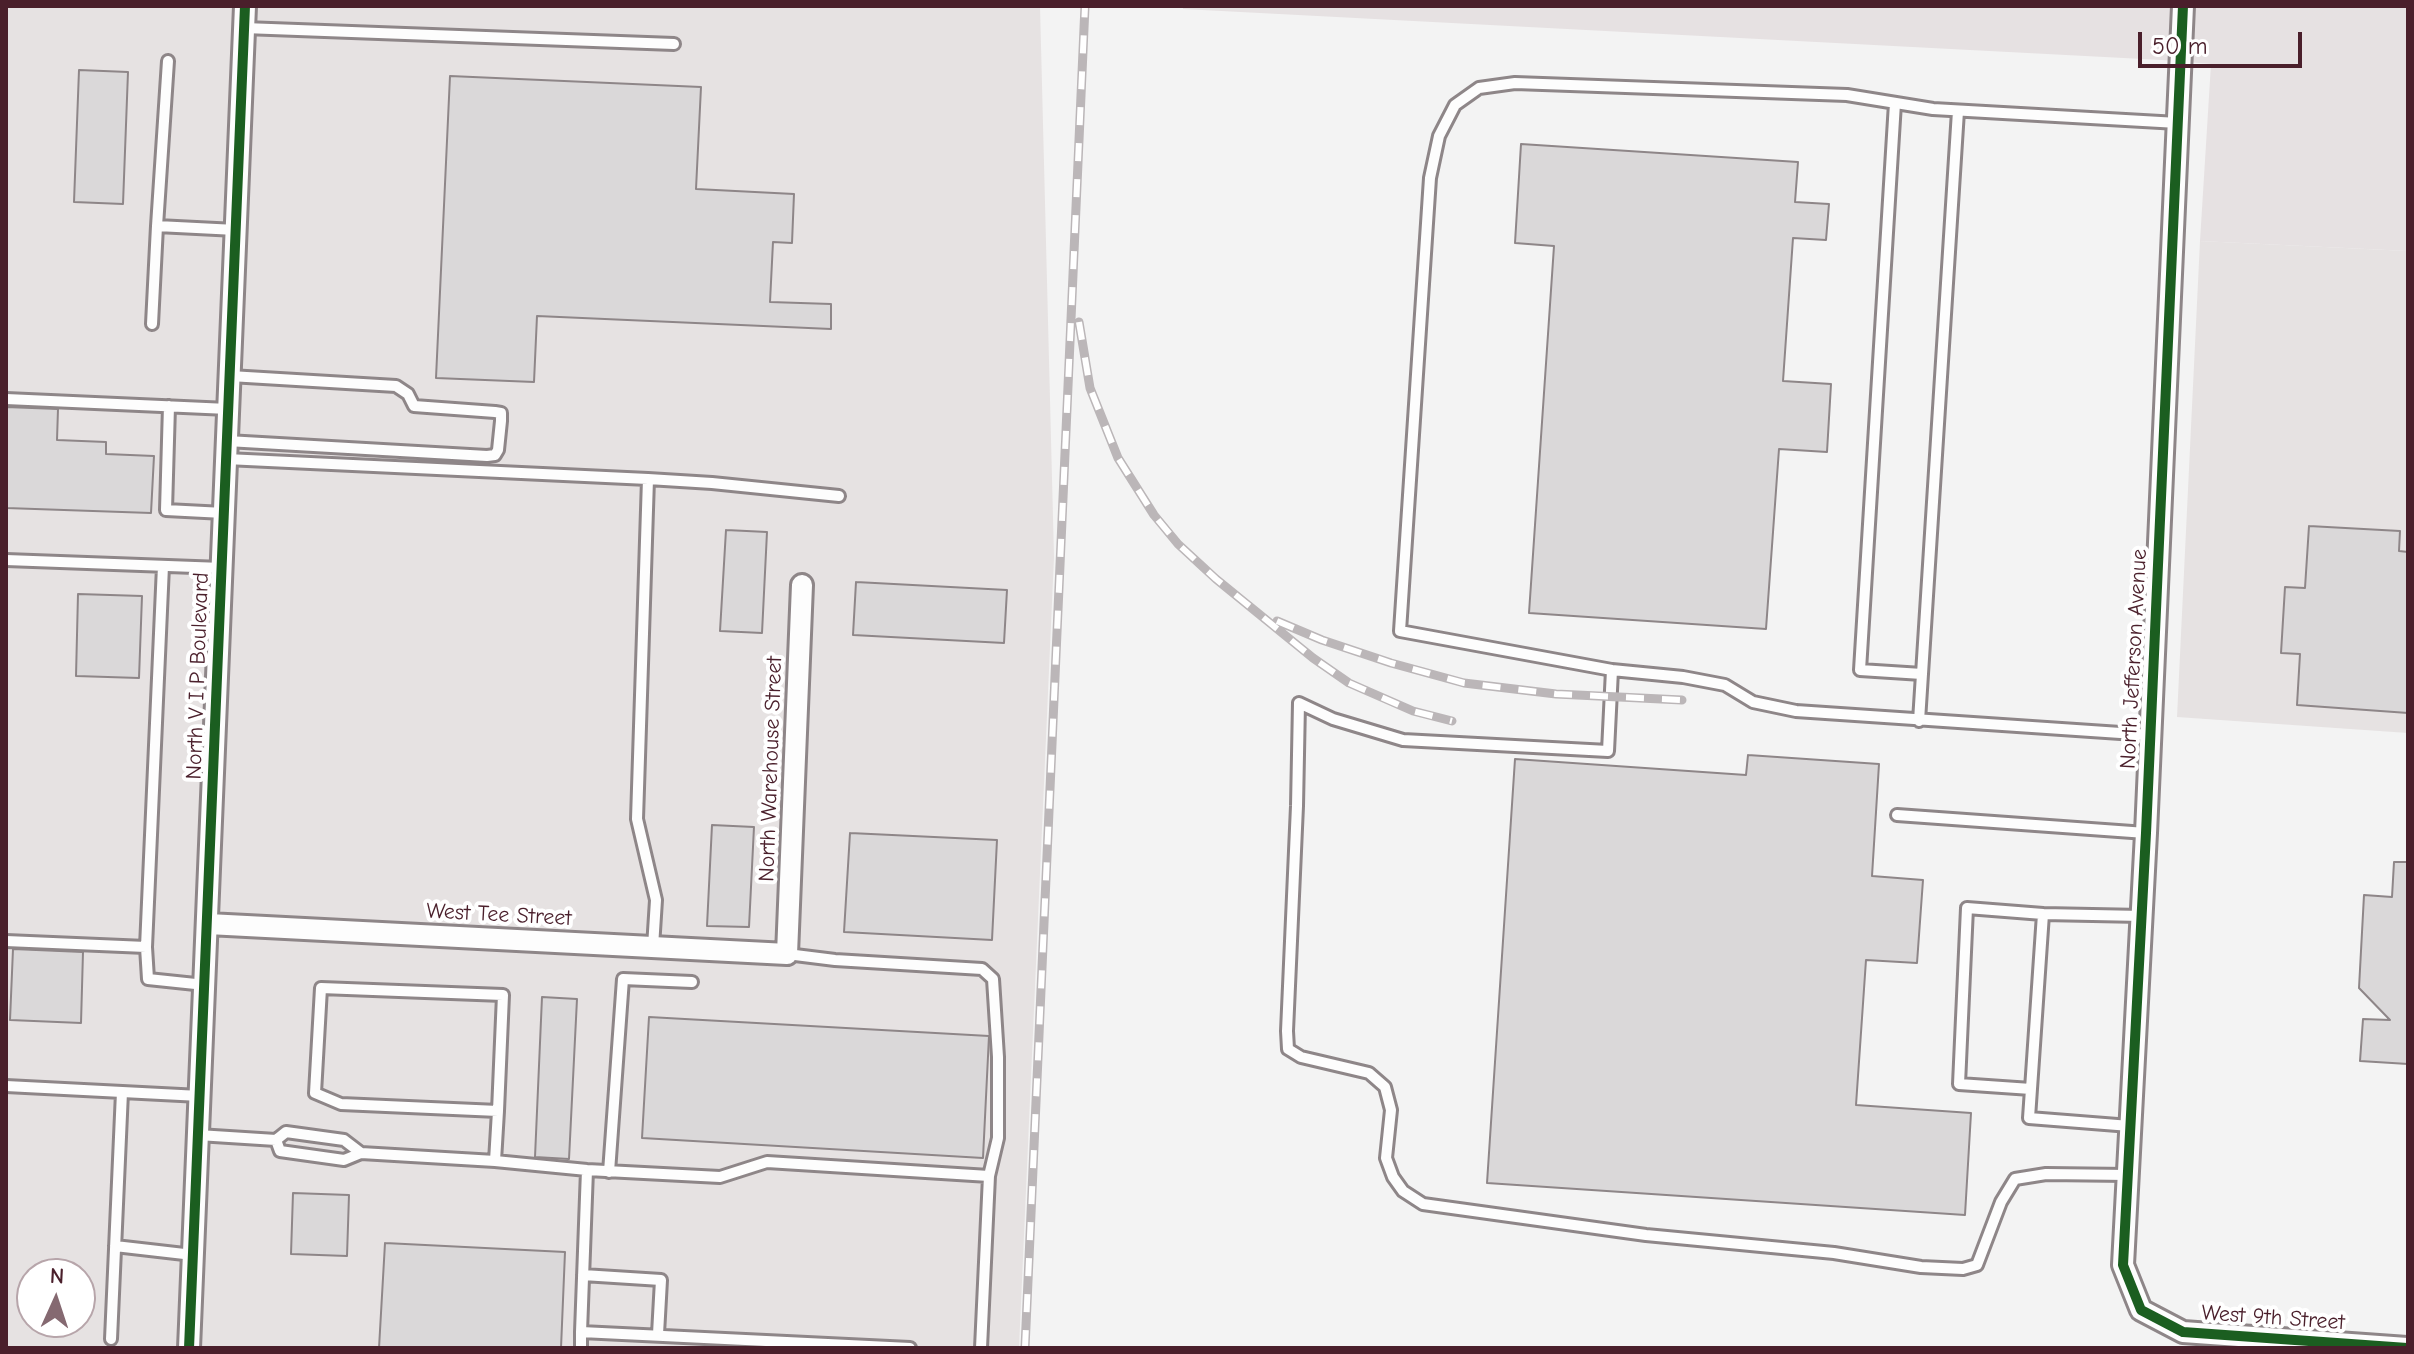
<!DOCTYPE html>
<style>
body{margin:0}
#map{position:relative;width:2414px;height:1354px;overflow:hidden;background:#f3f3f3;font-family:"Comic Neue",sans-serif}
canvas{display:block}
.frame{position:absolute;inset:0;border:8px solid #4a1f2b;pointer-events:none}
.north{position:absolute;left:16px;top:1258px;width:80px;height:80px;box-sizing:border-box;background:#fff;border:2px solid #b7a5aa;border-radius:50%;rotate:3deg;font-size:22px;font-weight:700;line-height:32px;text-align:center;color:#4a1f2b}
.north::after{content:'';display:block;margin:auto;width:28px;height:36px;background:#856971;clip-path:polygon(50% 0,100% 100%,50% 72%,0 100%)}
.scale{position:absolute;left:2138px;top:32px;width:164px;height:36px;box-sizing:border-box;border:4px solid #4a1f2b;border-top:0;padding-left:10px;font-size:24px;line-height:28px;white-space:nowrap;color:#4a1f2b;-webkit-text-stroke:6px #fff;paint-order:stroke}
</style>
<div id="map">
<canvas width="2414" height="1354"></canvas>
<div class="frame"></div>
<div class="north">N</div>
<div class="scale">50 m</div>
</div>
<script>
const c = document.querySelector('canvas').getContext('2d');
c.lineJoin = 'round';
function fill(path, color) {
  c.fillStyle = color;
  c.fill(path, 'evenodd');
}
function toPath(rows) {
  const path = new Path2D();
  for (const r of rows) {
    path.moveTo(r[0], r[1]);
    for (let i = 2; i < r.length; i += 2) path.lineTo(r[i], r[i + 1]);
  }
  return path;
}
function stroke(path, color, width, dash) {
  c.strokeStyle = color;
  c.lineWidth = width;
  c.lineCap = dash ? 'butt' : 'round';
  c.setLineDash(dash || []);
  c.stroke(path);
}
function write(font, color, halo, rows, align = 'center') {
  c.font = font + ' "Comic Neue",sans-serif';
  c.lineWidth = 8;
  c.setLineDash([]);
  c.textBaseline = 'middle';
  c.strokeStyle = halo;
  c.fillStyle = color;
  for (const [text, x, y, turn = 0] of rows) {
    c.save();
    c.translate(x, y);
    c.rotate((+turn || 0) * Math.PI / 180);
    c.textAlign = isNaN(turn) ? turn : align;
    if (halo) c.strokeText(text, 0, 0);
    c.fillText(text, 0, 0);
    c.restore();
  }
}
fill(toPath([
 [6,6,1040,6,1054,557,1019,1348,6,1348],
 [32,1274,80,1274,80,1322,32,1322],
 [2200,241,2408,251,2408,733,2177,717]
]), '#e6e2e2');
fill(toPath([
 [1183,6,2408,6,2408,251,2200,241,2211,64,2162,60,1183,9]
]), '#e6e1e2');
const building = toPath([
 [79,70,128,72,123,204,74,202,79,70],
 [450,76,701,87,696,189,794,194,792,243,773,242,770,302,831,304,831,329,537,316,534,382,436,378,450,76],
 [1521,144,1798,162,1795,202,1829,204,1826,240,1793,238,1783,381,1831,384,1827,452,1779,449,1766,629,1529,613,1554,246,1515,243,1521,144],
 [6,407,58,409,57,440,106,442,106,454,154,456,151,513,6,508,6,407],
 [2309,526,2400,531,2399,551,2408,552,2408,713,2297,705,2300,654,2281,653,2285,587,2305,588,2309,526],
 [726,530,767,532,762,633,720,631,726,530],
 [856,582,1007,590,1004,643,853,635,856,582],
 [78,594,142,596,139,678,76,676,78,594],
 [1748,755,1879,764,1872,876,1923,880,1917,963,1866,960,1856,1105,1971,1113,1965,1215,1487,1183,1515,759,1746,775,1748,755],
 [712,825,754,827,749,927,707,926,712,825],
 [850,833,997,840,992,940,844,932,850,833],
 [2394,862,2408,862,2408,1064,2360,1061,2363,1019,2390,1020,2359,988,2364,895,2392,897,2394,862],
 [13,949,83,952,81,1023,10,1020,13,949],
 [542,997,577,999,569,1159,535,1157,542,997],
 [649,1017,989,1036,983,1158,642,1138,649,1017],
 [293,1193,349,1195,347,1256,291,1254,293,1193],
 [385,1243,565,1252,561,1348,379,1348,385,1243]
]);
fill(building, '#dad8d9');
stroke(building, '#8e8688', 2);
const lane = toPath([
 [244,28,674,44],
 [168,61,157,226,236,230],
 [1895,103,1860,670,1922,674],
 [152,324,157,226],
 [6,399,228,409],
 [169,406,166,510,224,513],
 [227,441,487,456,495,455,498,450,501,421,501,413,495,412,414,406,408,394,396,386,230,376],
 [226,459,648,479,637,819,656,900,653,947],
 [648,479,712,483,839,496],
 [6,560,222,568],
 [1612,670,1608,751,1403,740,1333,719,1299,703,1297,806,1287,1031,1288,1049,1301,1057,1369,1073,1385,1087,1391,1110,1386,1158,1393,1177,1403,1191,1423,1204,1646,1235,1834,1253,1921,1267,1963,1269,1977,1265,2001,1202,2015,1179,2046,1174,2128,1175],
 [1919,721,1958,111],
 [2150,735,1796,711,1753,702,1725,685,1683,677,1612,670,1400,631,1430,178,1439,136,1455,105,1479,88,1515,83,1847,95,1933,109,2178,123],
 [1897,815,2146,833],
 [6,941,146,947,148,979,205,985],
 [146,947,163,566],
 [787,954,835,960,982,969,993,979,998,1057,998,1138,989,1176],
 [6,1086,200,1096],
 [2031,1089,1959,1084,1967,908,2043,914],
 [2130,1126,2029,1118,2043,914,2142,916],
 [198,1135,276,1140,286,1132,344,1140,361,1153,344,1160,280,1151,276,1140],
 [361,1153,495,1161,498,1111,503,995,321,988,315,1093,341,1104,498,1111],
 [495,1161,587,1170,720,1177,767,1162,989,1176,981,1348],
 [587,1170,581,1332,910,1348],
 [609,1172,623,979,692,982],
 [115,1246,193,1255],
 [583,1275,661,1280,658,1334],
 [111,1339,122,1092],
 [581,1348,581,1332]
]);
const street = toPath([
 [2183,6,2146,833,2123,1265,2141,1310,2183,1332,2407,1348],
 [208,924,787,954,802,585],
 [189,1348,245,6]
]);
stroke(lane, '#8e8688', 16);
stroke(street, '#8e8688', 26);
stroke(lane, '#fdfdfd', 10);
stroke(street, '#fdfdfd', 20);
const rail = toPath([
 [1079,322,1090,388,1118,458,1154,515,1178,544,1216,579,1313,658,1349,683,1413,711,1452,721],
 [1277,621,1322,640,1391,663,1464,683,1556,694,1682,700],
 [1025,1348,1085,6]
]);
stroke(rail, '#bbb6b8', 9);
stroke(rail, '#fff', 6, [18]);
stroke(toPath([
 [2183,6,2146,833,2123,1265,2141,1310,2183,1332,2407,1348],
 [189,1348,245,6]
]), '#1b5e20', 10);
write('22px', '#4a1f2b', '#fff', [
 ["North Jefferson Avenue",2134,659,-87],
 ["North V I P Boulevard",198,676,-88],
 ["North Warehouse Street",771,769,-88],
 ["West Tee Street",499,915,3],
 ["West 9th Street",2273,1318,4]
]);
</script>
